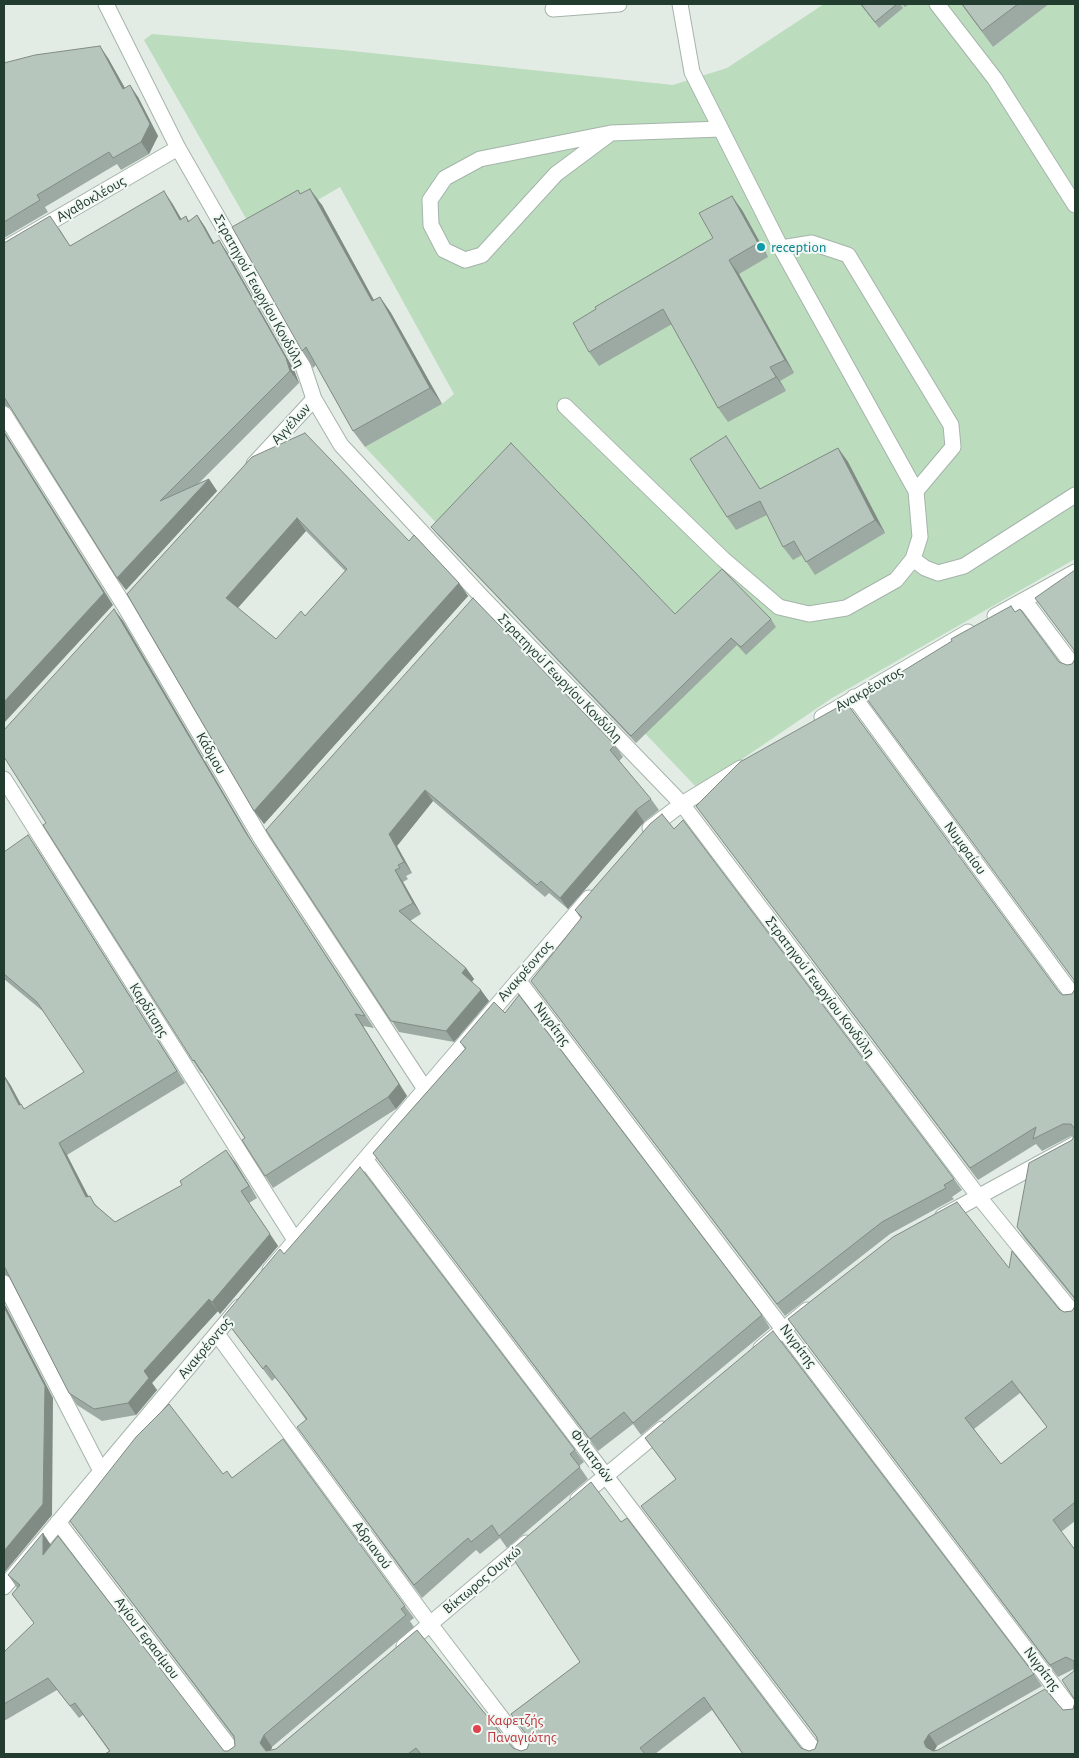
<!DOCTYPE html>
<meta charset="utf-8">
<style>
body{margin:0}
#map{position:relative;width:1079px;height:1758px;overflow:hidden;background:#e2ece5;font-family:"Alegreya Sans",sans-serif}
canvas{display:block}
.frame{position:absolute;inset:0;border:5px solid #223c2f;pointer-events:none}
</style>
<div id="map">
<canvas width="1079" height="1758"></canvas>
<div class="frame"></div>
</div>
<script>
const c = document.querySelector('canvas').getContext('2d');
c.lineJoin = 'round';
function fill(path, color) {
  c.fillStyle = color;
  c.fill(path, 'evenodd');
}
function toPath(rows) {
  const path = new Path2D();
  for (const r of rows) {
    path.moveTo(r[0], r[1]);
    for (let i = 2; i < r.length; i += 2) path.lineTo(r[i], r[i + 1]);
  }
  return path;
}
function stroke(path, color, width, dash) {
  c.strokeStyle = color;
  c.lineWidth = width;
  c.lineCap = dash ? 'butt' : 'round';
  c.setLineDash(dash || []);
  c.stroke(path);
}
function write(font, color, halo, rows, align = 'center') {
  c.font = font + ' "Alegreya Sans",sans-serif';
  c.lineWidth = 4;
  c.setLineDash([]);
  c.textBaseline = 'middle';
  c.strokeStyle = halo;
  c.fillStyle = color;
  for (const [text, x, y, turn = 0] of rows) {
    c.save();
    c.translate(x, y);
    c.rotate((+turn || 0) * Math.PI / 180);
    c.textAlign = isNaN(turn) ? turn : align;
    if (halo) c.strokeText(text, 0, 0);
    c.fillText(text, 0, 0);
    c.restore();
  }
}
fill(toPath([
 [824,4,961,4,993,47,1049,4,1075,4,1075,559,832,698,698,789,598,684,442,529,365,447,442,404,454,394,340,187,256,236,144,40,152,34,343,50,673,85,727,68]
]), '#bbdcbd');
const lane = toPath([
 [937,4,995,79,1075,205],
 [553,9,619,4],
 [611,133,556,174,482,255,465,260,444,250,431,225,430,200,445,178,480,159,611,133,721,129],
 [781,248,812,243,848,255,951,425,953,447,916,491],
 [565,406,723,559,779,607,809,614,846,608,896,580,913,559,920,537,916,491,781,248,692,72,680,4],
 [913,559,925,568,938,573,964,566,1075,495]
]);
const street = toPath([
 [106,4,178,148,303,366,314,399,341,445,481,596,682,804,979,1197,1075,1315],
 [4,249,178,148],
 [4,414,124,605,262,840,425,1089],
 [254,464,314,399],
 [1024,600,1075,668],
 [995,616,1075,572],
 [854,697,1075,998],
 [822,717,968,632],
 [4,779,295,1240],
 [650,828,682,804,741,768],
 [518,980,1075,1714],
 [365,1159,817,1754],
 [943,1216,1075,1144],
 [270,1270,589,898],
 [4,1283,101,1471],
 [217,1334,430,1624,529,1754],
 [761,1348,807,1310],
 [578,1499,662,1429],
 [58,1522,235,1754],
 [4,1587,239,1307],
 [404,1646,526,1543]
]);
stroke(lane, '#a5b4ab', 17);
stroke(street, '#a5b4ab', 17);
stroke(lane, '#fff', 15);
stroke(street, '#fff', 15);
fill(toPath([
 [860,4,900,4,903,8,879,28],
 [902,4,909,4,905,7],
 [961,4,1049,4,993,47],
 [108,58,125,88,138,97,158,136,149,154,121,170,117,164,45,207,48,212,4,238,4,63],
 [298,190,301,194,322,205,374,300,380,297,391,313,442,404,365,447,353,431,316,365,313,368,302,351],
 [172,203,181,219,186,216,189,221,197,215,205,227,214,243,227,252,294,370,299,383,198,484,209,479,217,491,126,590,117,578,11,408,4,405,4,243,59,228,70,246],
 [742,210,768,257,739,274,794,373,780,381,786,391,728,422,718,408,672,324,599,366,589,352,713,238],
 [838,448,848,462,885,533,815,575,802,555,793,560,783,547,767,515,736,530,727,517,735,450,760,489],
 [252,457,409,541,459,583,468,596,264,824,127,594],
 [306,531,345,571,305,616,276,639,238,608],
 [431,527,675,614,771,619,776,627,746,655,737,645,636,743,437,534],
 [114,609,123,621,254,845,374,1028,363,1026,407,1096,396,1109,273,1188,265,1176,245,1138,202,1073,201,1073,193,1061,46,823],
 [615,745,623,757,619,761,651,799,659,810,644,822,568,909,549,893,545,897,433,801,397,846,412,873,406,876,408,879,403,882,421,914,410,921,466,968,474,979,472,982,489,1001,454,1042,399,1032,266,830],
 [696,806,1059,992,1063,995,1072,994,1075,989,1075,1304,1074,1299,1025,1239,1017,1227,1074,1136,1071,1136,1042,1151,1036,1144,978,1180],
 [36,847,185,1083,67,1155,88,1197,99,1208,115,1222,235,1162,257,1198,249,1203,278,1246,220,1314,218,1311,152,1383,157,1390,136,1415,102,1421,77,1405,69,1393,9,1277,4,1274,4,1075,11,1086,21,1104,24,1109,84,1072,45,1013,4,979,4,852],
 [575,910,954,1179,962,1190,952,1197,954,1199,890,1234,785,1316,531,981,581,919],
 [460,1042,762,1315,770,1328,641,1435,633,1424,598,1451,373,1153,465,1049],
 [284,1254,575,1450,584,1462,579,1466,588,1479,507,1548,500,1538,480,1554,476,1550,422,1598,306,1439,306,1420,279,1382,275,1378,272,1381,223,1317],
 [1009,1268,1064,1312,1072,1311,1075,1306,1075,1521,1061,1532,1075,1550,1074,1671,1074,1669,1058,1677,788,1319],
 [1020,1393,1047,1427,1001,1464,974,1429],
 [645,1438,1034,1674,1042,1686,937,1746,934,1751,1063,1710,1073,1709,1075,1754,743,1754,712,1710,655,1754,105,1754,109,1751,83,1715,79,1718,57,1690,4,1721,4,1652,34,1623,12,1594,17,1588,8,1575,51,1545,224,1751,228,1751,235,1746,234,1738,70,1521,223,1474,232,1478,405,1606,414,1618,410,1621,414,1627,272,1747,271,1750,276,1749,417,1630,513,1748,521,1751,527,1749,530,1741,529,1738,511,1714,580,1662,621,1522,801,1748,809,1751,815,1749,818,1741,817,1738,641,1506,676,1479]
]), '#9daaa3');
fill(toPath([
 [100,46,108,58,132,101,123,89],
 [130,85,138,97,158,136,149,154,141,142],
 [310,189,322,205,383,317,372,301],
 [164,191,172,203,189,232,180,220],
 [732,196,742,210,768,257,758,243],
 [197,215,205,227,221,256,213,244],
 [219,240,227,252,294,370,299,383,290,371],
 [729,260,739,274,794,373,785,360],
 [380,297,391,313,442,404,430,388],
 [770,367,780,381,786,391,776,377],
 [4,431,113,605,4,723],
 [838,448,848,462,885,533,875,520],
 [209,479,217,491,126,590,117,578],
 [297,518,306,531,235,611,226,598],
 [459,583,468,596,264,824,254,811],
 [114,609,123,621,254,845,374,1028,246,833],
 [425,790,433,801,397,846,412,873,404,862,389,834],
 [636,810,644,822,568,909,560,898],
 [28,835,36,847,185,1083,177,1071],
 [395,870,403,882,421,914,413,903],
 [466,968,474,979,470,984,462,973],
 [481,990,489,1001,454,1042,446,1031],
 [355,1014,363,1026,407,1096,396,1109,388,1097],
 [4,1075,11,1086,27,1117,19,1105],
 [59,1143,67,1155,95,1209,86,1197],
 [226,1150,235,1162,257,1198,249,1186],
 [241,1191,278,1246,220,1314,212,1302],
 [209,1299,218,1311,152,1383,157,1390,136,1415,128,1403,144,1371],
 [4,1303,53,1398,52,1515,4,1573],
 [43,1533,51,1545,43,1555],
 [929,1734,937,1746,933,1753,926,1747,924,1742],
 [264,1735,272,1747,269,1754,260,1743]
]), '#808b84');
const building = toPath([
 [861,4,897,4,875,22,861,4],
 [962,4,1018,4,982,31,962,4],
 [100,46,123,89,130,85,150,124,141,142,113,158,109,152,37,195,40,200,4,222,4,63,35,55,100,46],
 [310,189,372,301,380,297,430,388,353,431,306,347,302,351,232,227,298,190,300,194,310,189],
 [164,191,180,220,186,216,188,222,197,215,213,244,219,240,286,358,290,371,160,501,209,479,117,578,4,397,4,243,50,216,70,246,164,191],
 [732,196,758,243,729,260,785,360,770,367,776,377,718,408,663,309,589,352,573,323,596,309,595,307,713,238,699,213,732,196],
 [4,433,104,593,4,702,4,433],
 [305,433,409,541,414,535,459,583,254,811,127,594,252,457,305,433],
 [297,518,347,569,305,616,301,611,276,639,226,598,297,518],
 [726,436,760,489,838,448,875,520,806,562,794,541,783,547,760,501,727,517,690,459,726,436],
 [511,443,675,614,722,569,771,619,741,647,731,638,631,736,431,527,511,443],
 [1075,570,1075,658,1074,650,1035,598,1075,570],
 [473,598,615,745,610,750,651,799,636,810,560,898,541,881,537,885,425,790,389,834,404,862,398,865,400,868,395,870,413,903,399,911,466,968,462,973,481,990,446,1031,391,1021,266,830,473,598],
 [1011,606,1015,612,1020,609,1059,662,1067,665,1072,664,1075,659,1075,988,1074,980,864,695,952,641,951,639,1011,606],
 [114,609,246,833,365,1016,355,1014,399,1084,388,1097,265,1176,242,1140,245,1138,194,1060,193,1061,43,825,46,823,4,757,4,730,114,609],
 [842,705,844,707,848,705,1059,992,1063,995,1072,994,1075,989,1075,1129,1071,1124,1063,1124,1033,1139,1036,1127,970,1168,696,806,740,762,842,705],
 [662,814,674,829,683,820,954,1179,944,1185,946,1188,882,1222,777,1304,531,981,582,917,575,910,650,824,662,814],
 [28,835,177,1071,59,1143,86,1197,90,1196,95,1205,115,1222,182,1185,180,1181,226,1150,249,1186,241,1191,270,1234,212,1302,209,1299,144,1371,149,1378,128,1403,94,1409,69,1393,4,1266,4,1076,19,1105,21,1104,24,1109,84,1072,37,1002,4,974,4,852,28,835],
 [519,995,762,1315,633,1423,624,1412,590,1439,373,1153,466,1048,460,1042,494,1002,505,1013,519,995],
 [1075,1134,1075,1304,1074,1297,1017,1227,1029,1163,1072,1140,1075,1134],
 [360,1167,575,1450,570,1454,580,1467,499,1536,492,1525,471,1542,468,1538,414,1585,297,1427,307,1419,270,1370,266,1365,263,1369,223,1317,280,1249,284,1254,360,1167],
 [957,1202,1009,1268,1012,1251,1059,1309,1064,1312,1072,1311,1075,1306,1075,1502,1053,1520,1075,1550,1075,1700,1062,1680,1074,1671,1074,1661,1066,1657,1050,1665,788,1319,893,1237,957,1202],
 [1012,1381,1047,1427,1001,1464,965,1418,1012,1381],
 [4,1307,45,1386,43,1504,4,1551,4,1307],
 [773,1331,1034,1674,929,1734,924,1742,926,1747,933,1751,938,1750,1045,1689,1063,1710,1073,1709,1075,1702,1075,1754,743,1754,704,1697,640,1748,645,1754,421,1754,416,1748,408,1754,105,1754,110,1751,75,1703,70,1706,48,1678,4,1704,4,1652,34,1623,12,1594,20,1585,8,1575,43,1533,43,1555,58,1536,224,1751,228,1751,235,1746,234,1736,70,1521,136,1437,169,1404,223,1474,227,1471,232,1478,283,1439,405,1606,401,1609,406,1615,264,1735,260,1743,266,1751,276,1749,417,1630,513,1748,521,1751,527,1749,530,1741,528,1737,511,1714,580,1662,509,1552,591,1482,621,1522,627,1518,801,1748,809,1751,815,1749,818,1741,816,1736,641,1506,676,1479,645,1438,773,1331]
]);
fill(building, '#b7c6bd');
stroke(building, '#808b84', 1);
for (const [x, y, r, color] of [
 [761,247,5,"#0f9aa8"],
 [477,1729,5,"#e0444e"]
]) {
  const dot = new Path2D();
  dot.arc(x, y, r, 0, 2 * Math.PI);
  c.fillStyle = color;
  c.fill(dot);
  stroke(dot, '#f2f8f4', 2);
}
write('15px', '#223c2f', '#f2f8f4', [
 ["Αγαθοκλέους",91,199,-30],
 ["Στρατηγού Γεωργίου Κονδύλη",259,291,61],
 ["Αγγέλων",291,424,-47],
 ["Στρατηγού Γεωργίου Κονδύλη",560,678,46],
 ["Ανακρέοντος",869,689,-30],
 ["Κάδμου",211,753,60],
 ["Νυμφαίου",965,848,54],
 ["Ανακρέοντος",525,971,-49],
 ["Στρατηγού Γεωργίου Κονδύλη",820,987,53],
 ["Καρδίτσης",149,1010,58],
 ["Νιγρίτης",552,1024,53],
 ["Νιγρίτης",798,1346,53],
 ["Ανακρέοντος",205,1348,-50],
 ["Φιλιατρών",592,1456,53],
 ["Αδριανού",372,1545,54],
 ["Βίκτωρος Ουγκώ",482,1580,-40],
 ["Αγίου Γερασίμου",147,1638,53],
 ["Νιγρίτης",1042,1669,53]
]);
write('15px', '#0d838f', '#f2f8f4', [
 ["reception",771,247]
], 'left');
write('15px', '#be3a42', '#f2f8f4', [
 ["Καφετζής",487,1720],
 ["Παναγιώτης",487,1737]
], 'left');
</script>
